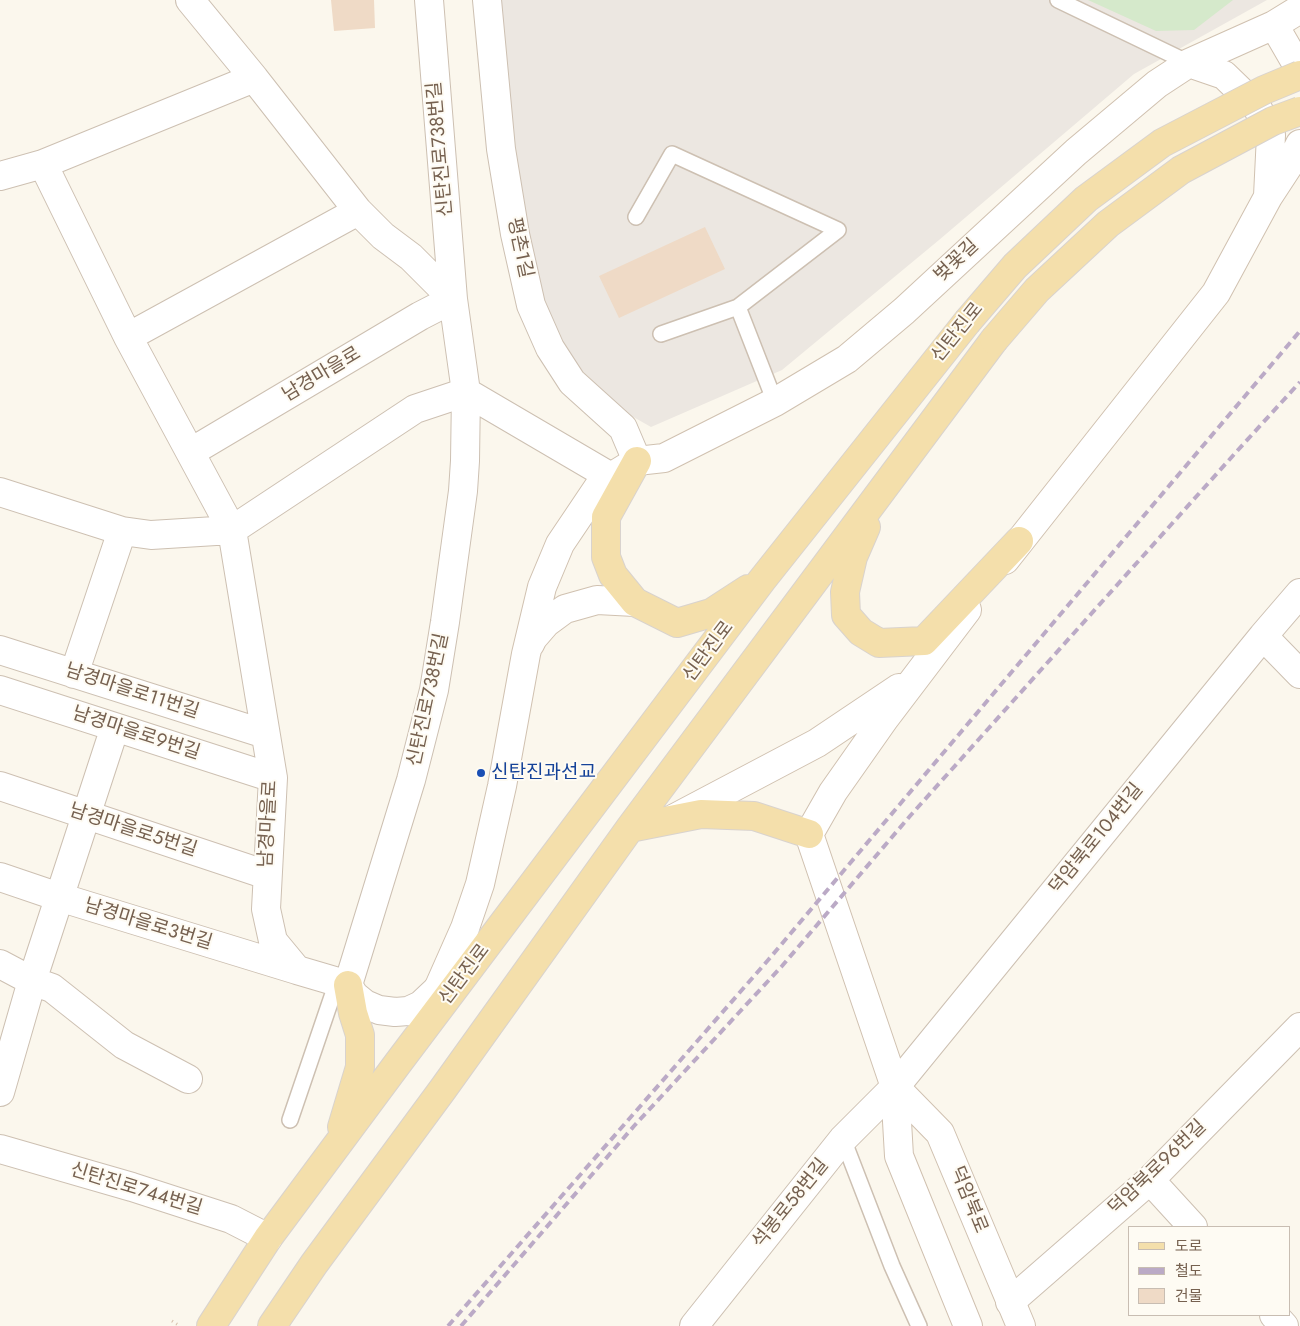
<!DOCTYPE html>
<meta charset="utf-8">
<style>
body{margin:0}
#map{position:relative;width:1300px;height:1326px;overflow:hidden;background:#fbf7ed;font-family:Jost,"Noto Sans KR",sans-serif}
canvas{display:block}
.legend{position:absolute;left:1128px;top:1226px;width:162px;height:90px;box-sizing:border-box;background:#fefbf3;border:1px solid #c8bdb2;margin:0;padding:6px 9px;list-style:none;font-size:15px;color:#766150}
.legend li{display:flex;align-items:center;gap:10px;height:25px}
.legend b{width:25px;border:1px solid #c8bdb2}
</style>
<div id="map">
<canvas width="1300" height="1326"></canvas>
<ul class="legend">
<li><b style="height:6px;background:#f4dfab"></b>도로</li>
<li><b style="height:6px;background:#bbaac6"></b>철도</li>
<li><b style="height:14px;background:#efdac6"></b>건물</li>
</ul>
</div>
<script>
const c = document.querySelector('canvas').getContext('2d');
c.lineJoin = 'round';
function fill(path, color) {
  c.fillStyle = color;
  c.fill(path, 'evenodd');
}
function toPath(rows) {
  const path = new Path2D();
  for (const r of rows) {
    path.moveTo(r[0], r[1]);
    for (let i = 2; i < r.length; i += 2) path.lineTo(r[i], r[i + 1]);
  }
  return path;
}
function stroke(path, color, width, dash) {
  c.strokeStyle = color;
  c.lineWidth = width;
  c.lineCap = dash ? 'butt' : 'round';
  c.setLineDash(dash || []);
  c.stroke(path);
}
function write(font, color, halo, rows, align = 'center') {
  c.font = font + ' Jost,"Noto Sans KR",sans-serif';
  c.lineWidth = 4;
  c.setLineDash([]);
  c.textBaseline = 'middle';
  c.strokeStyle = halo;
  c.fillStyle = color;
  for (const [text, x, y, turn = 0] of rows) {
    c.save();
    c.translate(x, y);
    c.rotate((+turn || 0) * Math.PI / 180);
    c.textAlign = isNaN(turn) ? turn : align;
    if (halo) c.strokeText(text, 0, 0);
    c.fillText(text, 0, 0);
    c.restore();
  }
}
fill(toPath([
 [496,0,1267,0,1134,74,939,240,782,370,651,427,614,406,553,345,519,227]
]), '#ece7e1');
fill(toPath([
 [1088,0,1233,0,1194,30,1156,31]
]), '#d5e9cb');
fill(toPath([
 [331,0,374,0,375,28,334,31],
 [705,227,725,269,619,318,599,276]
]), '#efdac6');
const lane = toPath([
 [1058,0,1189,63],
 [636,217,672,154,838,230,738,307,775,402],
 [661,334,738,307],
 [290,1120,337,982],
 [843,1139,892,1266,919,1326]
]);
const street = toPath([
 [190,0,254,78,358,211,383,236,411,257,453,299,420,316,191,452],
 [487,0,501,149,515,234,531,305,550,348,572,382,623,428,637,461],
 [43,164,128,337,232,530,273,778,266,909,273,941,297,970,348,985],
 [0,176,43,164,254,78],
 [128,337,358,211],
 [0,492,122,531,151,535,232,530,415,409,466,392,611,477],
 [1263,636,1300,674],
 [0,650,265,734],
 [74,674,122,531],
 [0,690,273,778],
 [0,786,267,875],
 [0,877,59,897,297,970],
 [0,964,32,981,52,988,124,1045,188,1079],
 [348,985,411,780,434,690,445,622,463,491,465,461,466,392,453,299,429,0],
 [348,985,354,995,365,1004,379,1010,395,1012,408,1011,421,1005,438,989],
 [0,1092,32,981,115,727],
 [0,1149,132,1187,231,1219,268,1238],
 [1150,1180,1193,1227],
 [1010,1302,1150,1180,1300,1027],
 [1274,1315,1284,1326],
 [694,1326,843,1139,895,1087,1263,636,1300,593]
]);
const secondary = toPath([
 [1274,25,1300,70],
 [1189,63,1224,75,1257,107,1271,135,1268,196],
 [1005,560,1216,293,1268,197,1291,162,1300,144],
 [967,610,885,718,833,792,809,834,895,1087,899,1156,968,1326],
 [530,644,533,638,546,623,565,609,597,600,635,602],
 [675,818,817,743,899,688],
 [422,1018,438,989,465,928,480,884,502,786,526,654,542,587,560,544,599,486,611,477,637,461,664,458,775,402,847,359,904,311,1076,152,1157,84,1189,63,1274,25,1300,9],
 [895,1087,940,1133,1021,1326]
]);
const primary = toPath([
 [637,461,606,517,606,557,613,575,635,602,677,623,711,613,748,589],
 [866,527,853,557,845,592,846,615,861,632,879,643,924,641,1019,541],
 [630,828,701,814,754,816,809,834],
 [342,1127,360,1067,360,1035,353,1013,348,985],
 [211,1326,268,1238,398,1063,762,580,967,322],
 [272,1326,314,1264,443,1089,630,828,994,340]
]);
stroke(lane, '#cdc0b2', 18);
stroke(street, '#cdc0b2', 30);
stroke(secondary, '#d0c1b0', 30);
stroke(primary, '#d9d3ce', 30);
stroke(toPath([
 [172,1321,180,1326]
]), '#d4bda9', 3, [1, 4]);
stroke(lane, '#fff', 15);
stroke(street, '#fff', 28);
stroke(secondary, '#fff', 28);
stroke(primary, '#f4dfab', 28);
stroke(toPath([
 [448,1326,769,959,1300,331],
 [461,1326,634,1126,782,966,910,816,1238,450,1300,382]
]), '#bbaac6', 4, [8, 5]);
const primaryBridge = toPath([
 [967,322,1015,266,1086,199,1162,143,1264,90,1300,75],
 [994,340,1037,290,1108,224,1181,170,1273,121,1300,111]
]);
stroke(primaryBridge, '#d9d3ce', 30, []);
stroke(primaryBridge, '#f4dfab', 28);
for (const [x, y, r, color] of [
 [481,773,5,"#1a4fb4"]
]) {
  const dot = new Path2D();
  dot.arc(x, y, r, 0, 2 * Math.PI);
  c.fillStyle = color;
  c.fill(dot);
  stroke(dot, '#fefbf3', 2);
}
write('19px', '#766150', '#fefbf3', [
 ["신탄진로738번길",441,149,-95],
 ["평촌1길",519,248,78],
 ["벚꽃길",957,261,-43],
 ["신탄진로",958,333,-51],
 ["남경마을로",322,375,-31],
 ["신탄진로",709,652,-53],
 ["남경마을로11번길",132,692,18],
 ["신탄진로738번길",429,700,-78],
 ["남경마을로9번길",136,734,18],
 ["남경마을로",269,824,-87],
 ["남경마을로5번길",133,831,18],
 ["덕암북로104번길",1097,839,-51],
 ["남경마을로3번길",148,925,17],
 ["신탄진로",465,975,-53],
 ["덕암북로96번길",1158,1168,-44],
 ["신탄진로744번길",136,1190,17],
 ["덕암북로",968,1200,68],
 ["석봉로58번길",791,1204,-51]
]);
write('19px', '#164399', '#fefbf3', [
 ["신탄진과선교",491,773]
], 'left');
</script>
